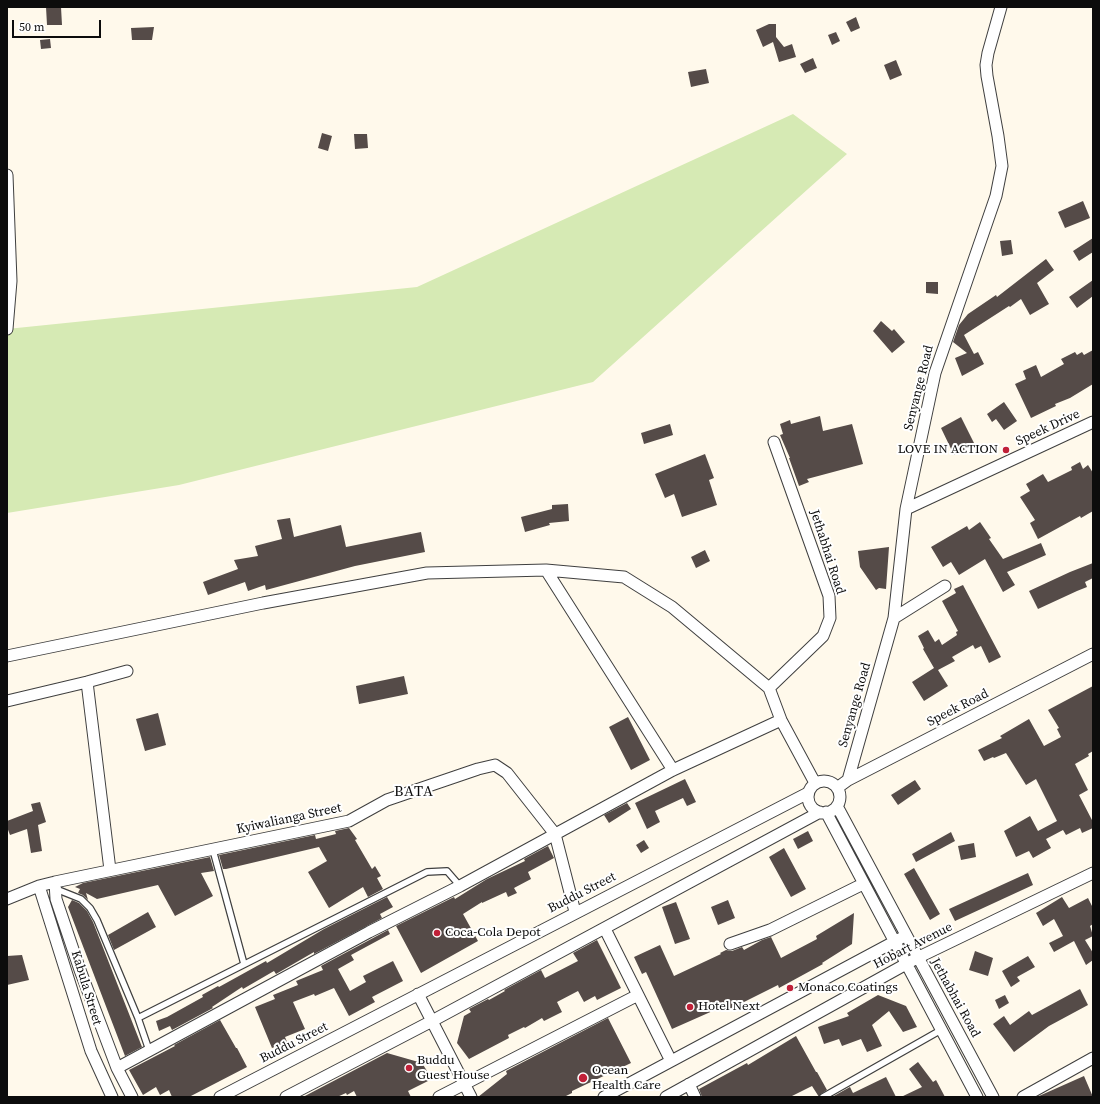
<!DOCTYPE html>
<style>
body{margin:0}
#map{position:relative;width:1100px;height:1104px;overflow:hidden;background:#fff9eb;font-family:"Source Serif 4",serif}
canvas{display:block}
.frame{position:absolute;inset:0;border:8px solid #0c0c0c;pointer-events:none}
.scale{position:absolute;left:12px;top:20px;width:89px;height:18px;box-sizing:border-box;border:2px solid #0c0c0c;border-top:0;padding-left:5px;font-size:12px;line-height:14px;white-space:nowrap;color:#0c0c0c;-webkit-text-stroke:3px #fff;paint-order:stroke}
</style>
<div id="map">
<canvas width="1100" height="1104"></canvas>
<div class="frame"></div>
<div class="scale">50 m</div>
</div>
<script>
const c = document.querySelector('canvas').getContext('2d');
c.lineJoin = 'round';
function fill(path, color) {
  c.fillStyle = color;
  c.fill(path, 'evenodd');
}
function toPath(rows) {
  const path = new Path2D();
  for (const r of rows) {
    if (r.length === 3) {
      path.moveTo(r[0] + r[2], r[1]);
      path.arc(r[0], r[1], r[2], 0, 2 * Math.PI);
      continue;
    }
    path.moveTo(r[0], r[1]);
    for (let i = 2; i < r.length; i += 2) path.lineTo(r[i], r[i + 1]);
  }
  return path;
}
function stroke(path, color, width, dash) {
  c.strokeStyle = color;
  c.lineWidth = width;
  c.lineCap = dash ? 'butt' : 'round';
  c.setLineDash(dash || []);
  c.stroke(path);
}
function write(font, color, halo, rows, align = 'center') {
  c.font = font + ' "Source Serif 4",serif';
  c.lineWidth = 4;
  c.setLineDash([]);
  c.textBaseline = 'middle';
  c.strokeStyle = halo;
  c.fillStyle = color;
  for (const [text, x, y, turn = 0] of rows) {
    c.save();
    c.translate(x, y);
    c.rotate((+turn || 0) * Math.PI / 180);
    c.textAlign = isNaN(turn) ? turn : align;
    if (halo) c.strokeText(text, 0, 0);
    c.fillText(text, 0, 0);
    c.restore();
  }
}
fill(toPath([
 [793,114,847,154,593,382,179,485,7,513,7,329,417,287]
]), '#d6eab4');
fill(toPath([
 [46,7,61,7,62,25,47,25],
 [856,17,860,28,851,32,846,22],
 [769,24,776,24,776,37,784,47,792,44,796,57,779,62,773,42,763,47,756,30],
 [154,27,152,40,132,40,131,28],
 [836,32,840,41,832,45,828,35],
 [50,39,51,48,41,49,40,40],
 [813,58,817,68,805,73,800,64],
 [896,60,902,75,890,80,884,65],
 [706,69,709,83,691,87,688,72],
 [322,133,332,136,328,151,318,148],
 [354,134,367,134,368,148,355,149],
 [1083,201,1090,218,1065,228,1058,212],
 [1093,238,1093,252,1079,261,1073,251],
 [1011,240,1013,254,1002,256,1000,241],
 [1046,259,1054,270,1037,283,1049,304,1030,315,1021,299,1010,307,1009,306,964,335,974,354,978,352,984,364,962,376,955,358,967,353,953,342,959,325,968,314,996,295,997,297],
 [1093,280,1093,296,1077,308,1069,297],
 [926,282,938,282,938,294,926,293],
 [881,321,892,331,894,329,905,342,892,353,873,331],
 [1093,350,1093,384,1070,398,1055,404,1056,406,1031,418,1015,384,1026,379,1023,371,1036,365,1041,377,1064,364,1061,359,1075,352,1077,355,1082,352,1084,355],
 [1004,402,1017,421,1004,430,996,419,992,422,987,414],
 [820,416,823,431,852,424,863,464,807,479,809,482,799,486,789,458,790,458,780,435,783,434,780,424,790,420,791,424],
 [961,417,975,445,954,455,941,428],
 [670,424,673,435,644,444,641,433],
 [705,454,714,478,709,480,717,505,682,517,674,494,665,498,655,474],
 [1080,462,1083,469,1088,465,1093,473,1093,511,1081,518,1080,516,1038,539,1030,523,1035,520,1020,497,1030,491,1026,484,1043,474,1048,482,1072,470,1071,467],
 [568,504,569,521,549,523,550,525,525,532,521,517,552,509,552,505],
 [290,518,294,537,341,525,346,547,421,532,425,552,355,566,266,590,265,585,248,591,245,582,208,595,203,582,238,569,234,560,258,556,255,546,282,539,277,520],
 [980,522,991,538,989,539,1003,559,1041,543,1046,555,1007,572,1015,585,1003,592,985,559,959,575,951,562,943,567,931,547,967,526,969,530],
 [889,547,886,589,879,588,876,590,860,567,858,551],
 [705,550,710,561,696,568,691,557],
 [1093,563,1093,578,1085,582,1087,587,1077,591,1038,609,1029,591,1070,572],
 [963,585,1001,657,989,663,981,646,975,649,973,645,952,657,955,661,938,670,948,686,924,701,912,682,934,668,923,649,924,648,918,636,928,630,935,642,939,639,942,645,957,635,956,632,958,631,942,601,956,593,954,589],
 [404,676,408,694,359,704,356,686],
 [1093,686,1093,751,1088,754,1089,756,1075,764,1088,790,1079,795,1093,822,1093,828,1082,833,1080,828,1066,835,1063,830,1046,839,1051,848,1033,858,1029,851,1016,857,1004,831,1030,816,1038,831,1057,821,1036,779,1026,785,1006,753,994,758,993,757,984,761,978,750,1002,738,1000,736,1029,719,1044,746,1061,737,1057,729,1059,728,1048,710],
 [158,713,166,745,145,751,136,719],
 [628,717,650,760,631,770,609,727],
 [685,779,696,802,687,806,683,798,655,811,660,822,647,829,635,803],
 [915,780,921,789,898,805,891,795],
 [40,802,46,822,38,825,42,851,31,853,27,829,10,835,7,827,7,821,33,811,31,804],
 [627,803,631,809,609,823,604,815],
 [349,828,357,839,355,840,372,869,375,866,381,876,377,878,383,889,368,897,363,887,329,908,308,872,327,861,319,847,226,869,223,869,219,855,315,835,316,839,336,834,335,831],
 [808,831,813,841,798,849,793,839],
 [951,832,955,841,916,862,912,854],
 [644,840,649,848,641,853,636,845],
 [974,843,976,857,961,860,958,846],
 [548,846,554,858,528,872,531,879,514,888,517,893,508,897,506,892,482,903,482,902,463,914,478,941,421,973,396,926,454,897,455,899,487,879,525,861,524,859],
 [784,848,806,889,791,897,769,857],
 [210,857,214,871,201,873,213,896,175,916,158,885,97,899,86,893,88,900,83,895,78,893,80,889,75,887,83,883],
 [914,868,940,914,930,920,904,874],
 [1028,873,1033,885,955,921,949,909],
 [387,897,393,907,380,914,382,918,314,954,314,952,276,974,274,971,243,989,242,987,212,1007,213,1008,172,1030,170,1026,159,1031,156,1021,167,1017,203,997,202,995,218,986,219,987,266,961,267,963,324,929],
 [1062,897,1069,908,1088,898,1093,908,1093,924,1090,926,1093,936,1085,940,1093,953,1093,960,1086,965,1074,941,1054,952,1049,943,1063,936,1054,919,1043,926,1036,913],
 [72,900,79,903,87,911,93,922,142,1047,125,1056,68,907],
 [728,900,735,918,718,925,711,907],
 [676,902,690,939,675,944,662,907],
 [148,912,156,927,114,950,108,935],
 [854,913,852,944,822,963,823,964,779,988,778,985,726,1011,724,1006,672,1029,646,972,642,974,634,957,660,945,674,976,721,954,720,953,726,950,732,951,742,947,744,950,762,940,771,937,781,958,817,939,816,936],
 [388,930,390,934,351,955,354,960,338,969,350,991,366,982,363,976,393,961,403,981,372,997,375,1002,349,1016,334,988,315,996,314,994,293,1002,305,1029,285,1037,287,1042,272,1048,255,1007,275,999,273,995,298,985,296,981,323,970,321,966],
 [597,940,621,988,597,1000,595,996,584,1002,578,991,557,1002,562,1012,544,1021,542,1018,525,1028,524,1027,508,1035,509,1038,469,1059,457,1043,464,1016,471,1012,469,1009,488,999,489,1000,505,991,504,990,541,970,545,978,578,961,573,953],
 [975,951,993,958,988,976,969,970],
 [22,955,29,980,7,985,7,956],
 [1028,956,1035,967,1017,977,1020,981,1011,987,1002,971],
 [1080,989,1088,1005,1049,1026,1014,1052,993,1024,1004,1016,1010,1025,1029,1011,1032,1015],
 [878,995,906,1006,917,1027,903,1032,889,1011,872,1025,882,1046,867,1052,861,1039,842,1046,839,1039,824,1044,818,1027,849,1016,847,1013],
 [1005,995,1009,1003,999,1009,995,1000],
 [608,1018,631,1063,572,1091,572,1093,564,1097,478,1097,507,1074,506,1071],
 [220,1020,236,1048,237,1048,247,1067,189,1097,172,1097,169,1090,160,1095,156,1087,143,1095,129,1070,175,1046,174,1045],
 [796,1036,816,1072,817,1072,827,1090,821,1094,819,1097,812,1086,790,1097,702,1097,699,1089,747,1063,748,1065],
 [387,1053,422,1063,432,1079,408,1091,411,1097,357,1097,354,1091,347,1095,346,1093,337,1097,303,1097],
 [918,1062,933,1082,936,1080,945,1097,901,1097,922,1087,909,1069],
 [1084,1076,1093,1097,1037,1097,1039,1096],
 [886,1077,896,1097,832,1097,850,1087,853,1093]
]), '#554b48');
const lane = toPath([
 [213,850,244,964],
 [56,889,81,899,90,908,97,920,138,1018,149,1050],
 [138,1018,427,872,447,871,460,886],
 [823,1097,941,1030]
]);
const street = toPath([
 [7,175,11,281,7,329],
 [906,509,1093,422],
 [546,570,673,770],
 [894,618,945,586],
 [7,656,263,603,427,573,546,570,624,577,672,607,769,688,781,720,815,783],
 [87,682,110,870],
 [769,688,823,636,830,618,829,596,774,442],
 [7,701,87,682,127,671],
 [848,780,894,618,906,509,935,373,996,196,1002,166,998,136,987,76,986,65,988,53,1001,7],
 [824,797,16],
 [837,788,848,780,1093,654],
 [837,806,993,1097],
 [826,812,977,1097],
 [55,882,56,899,80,970,117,1068,132,1097],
 [39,886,91,1051,112,1097],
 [7,899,39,886,55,882,349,821,387,800,478,769,495,765,507,773,555,834,575,912],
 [605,929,671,1061],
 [730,944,770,930,863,884],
 [418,994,471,1097],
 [117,1068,369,932,460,886,673,770,781,720],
 [689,1084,695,1097],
 [220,1097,808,793],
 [286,1097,432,1021,820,812],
 [439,1097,638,995],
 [604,1097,905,936],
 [666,1097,917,958,1093,873],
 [1023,1097,1093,1058]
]);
stroke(lane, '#3f3f3f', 8);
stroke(street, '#3f3f3f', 13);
stroke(lane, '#fff', 5.5);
stroke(street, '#fff', 11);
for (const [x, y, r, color] of [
 [1006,450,4,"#c02038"],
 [437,933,4,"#c02038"],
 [790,988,4,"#c02038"],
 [690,1007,4,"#c02038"],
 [409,1068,4,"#c02038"],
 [583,1078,5,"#c02038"]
]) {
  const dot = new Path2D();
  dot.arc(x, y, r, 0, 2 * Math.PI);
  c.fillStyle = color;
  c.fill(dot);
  stroke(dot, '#fff', 1.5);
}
write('13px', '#0c0c0c', '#fff', [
 ["Senyange Road",919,388,-76],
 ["Speek Drive",1048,428,-25],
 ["Jethabhai Road",827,552,72],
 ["Senyange Road",855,705,-74],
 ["Speek Road",958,708,-27],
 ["Kyiwalianga Street",289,819,-12],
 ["Buddu Street",582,893,-27],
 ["Hobart Avenue",913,946,-27],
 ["Kabula Street",86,988,73],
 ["Jethabhai Road",955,998,61],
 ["Buddu Street",294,1043,-27]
]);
write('13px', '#0c0c0c', '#fff', [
 ["LOVE IN ACTION",998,450,"right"],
 ["Coca-Cola Depot",445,933],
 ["Monaco Coatings",798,988],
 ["Hotel Next",698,1007],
 ["Buddu",417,1061],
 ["Guest House",417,1076],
 ["Ocean",592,1071],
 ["Health Care",592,1086]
], 'left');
c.letterSpacing = '1px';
write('15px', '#0c0c0c', '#fff', [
 ["BATA",414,792]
]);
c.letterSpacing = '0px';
</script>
